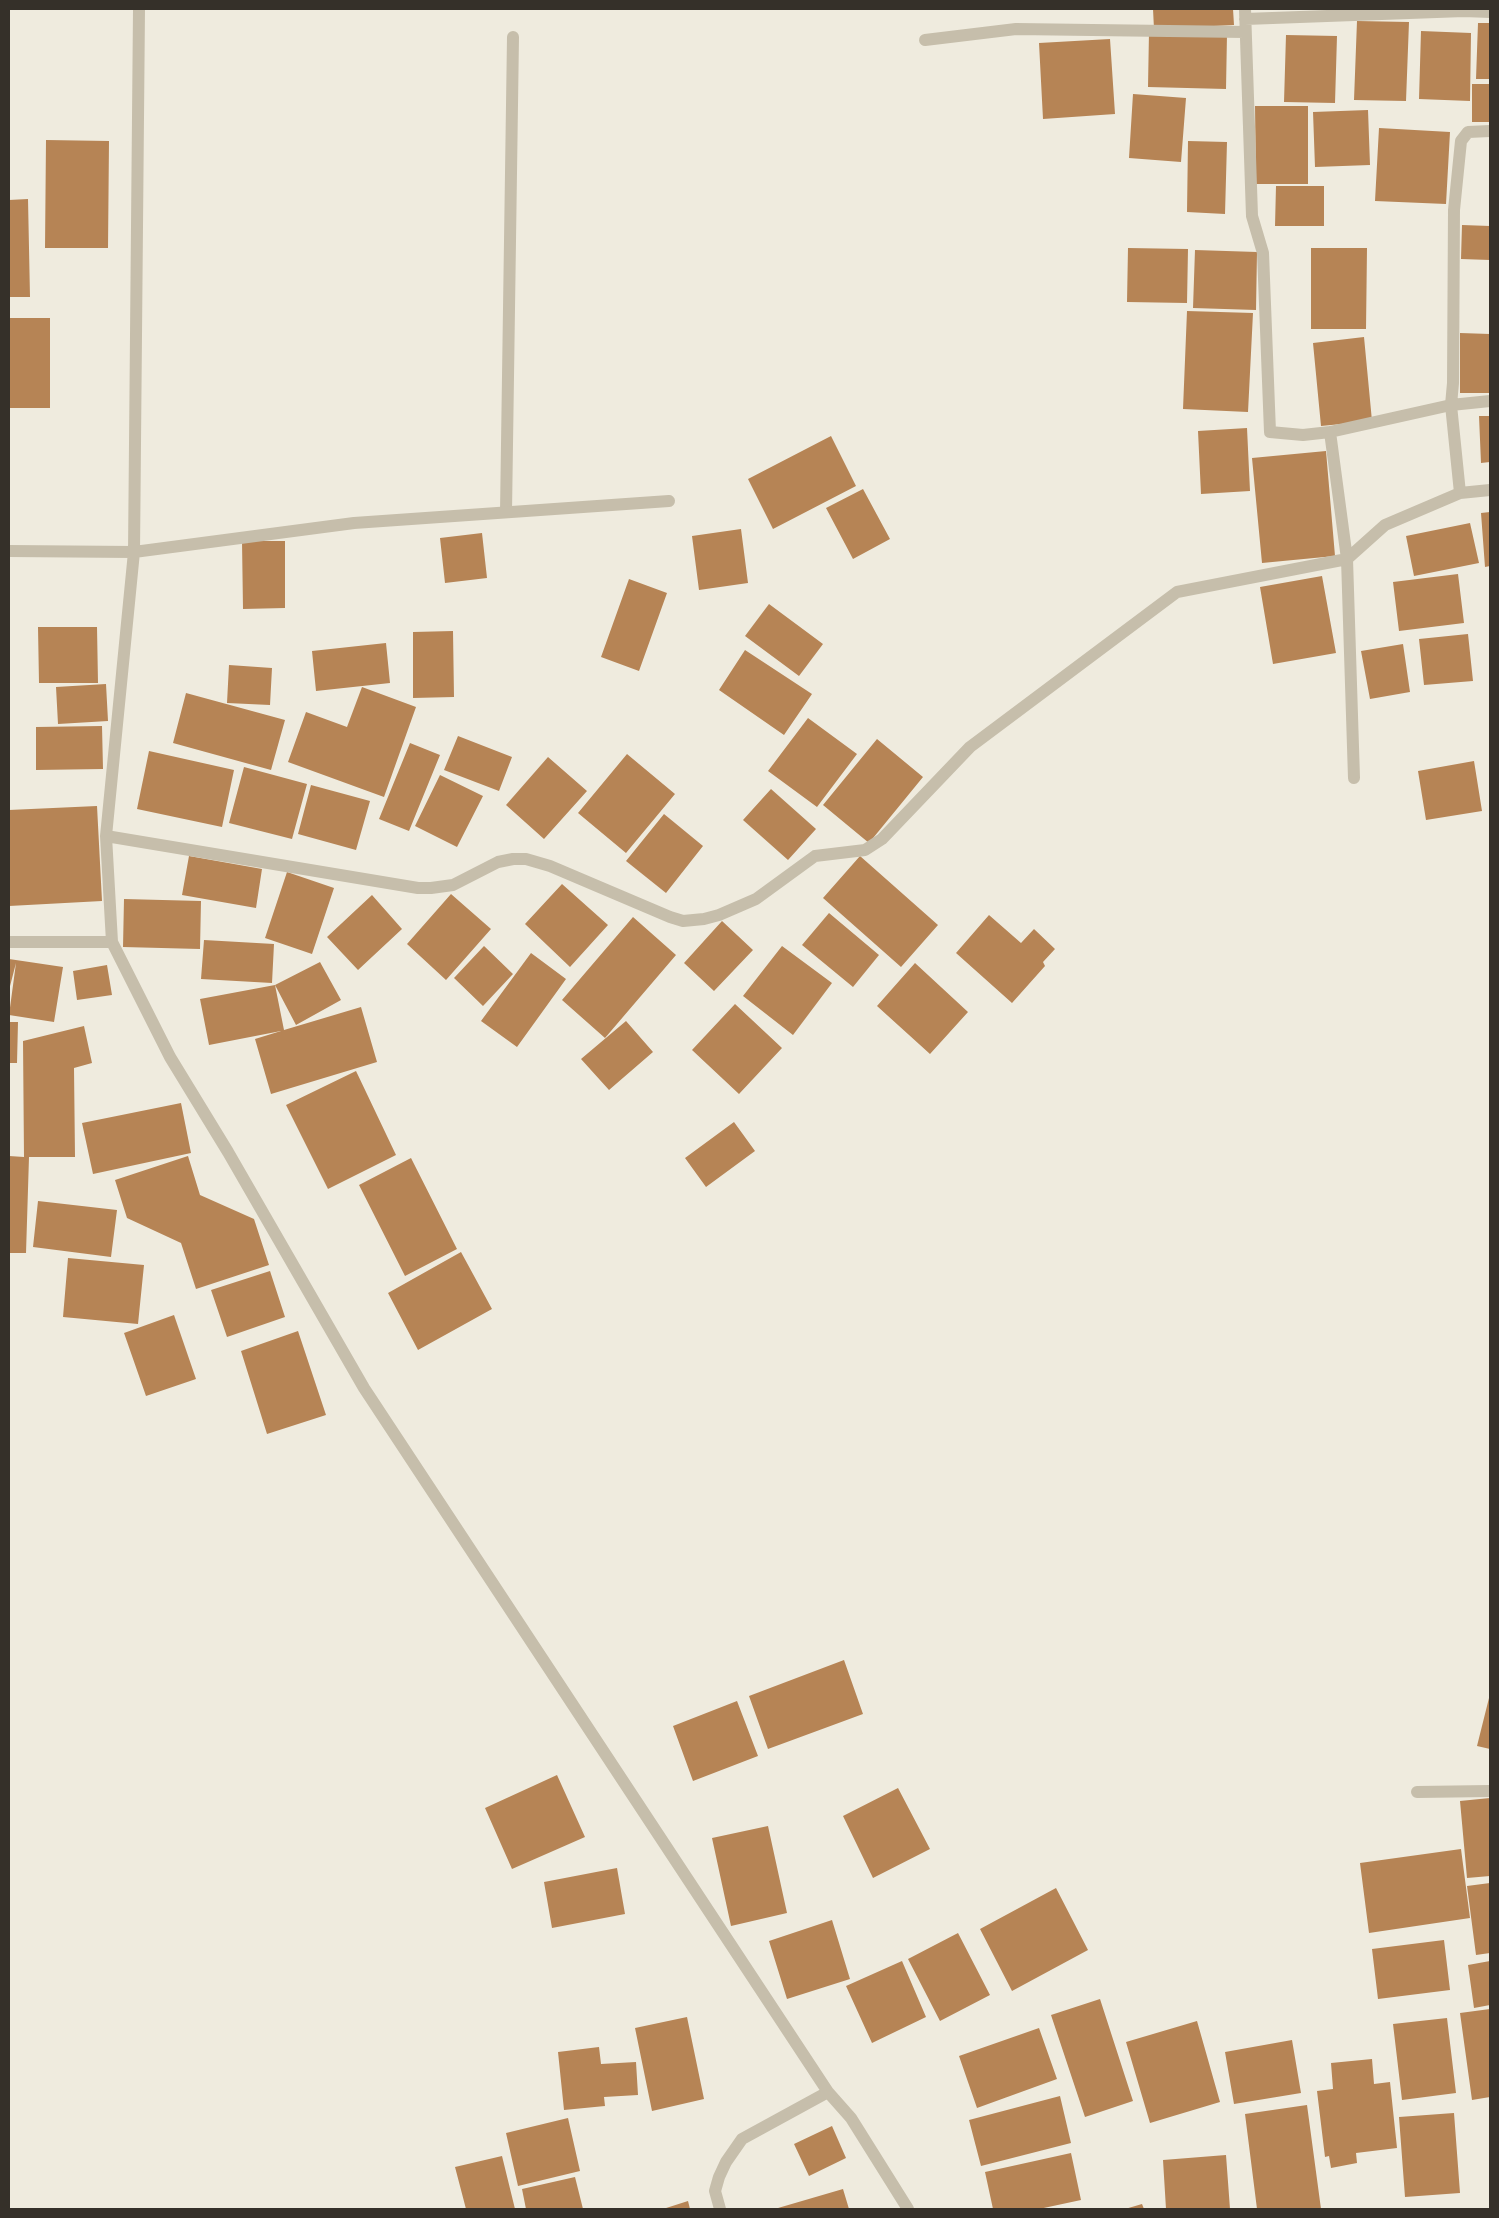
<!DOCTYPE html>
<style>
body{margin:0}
#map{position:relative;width:1499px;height:2218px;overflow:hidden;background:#efebde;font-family:"IBM Plex Sans",sans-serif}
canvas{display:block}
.frame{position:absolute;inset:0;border:10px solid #353029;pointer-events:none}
</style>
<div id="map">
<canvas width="1499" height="2218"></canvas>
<div class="frame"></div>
</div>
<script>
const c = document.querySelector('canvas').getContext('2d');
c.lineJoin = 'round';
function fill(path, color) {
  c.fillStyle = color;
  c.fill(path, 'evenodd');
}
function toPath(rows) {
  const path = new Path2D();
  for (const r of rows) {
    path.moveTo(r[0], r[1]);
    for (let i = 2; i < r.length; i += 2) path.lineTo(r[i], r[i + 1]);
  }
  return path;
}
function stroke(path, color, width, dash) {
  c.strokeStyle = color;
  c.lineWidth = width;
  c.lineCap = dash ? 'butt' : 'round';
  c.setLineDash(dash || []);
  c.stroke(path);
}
fill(toPath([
 [1153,9,1233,9,1234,25,1154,29],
 [1357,21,1409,22,1406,101,1354,100],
 [1478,23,1490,23,1490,79,1476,79],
 [1421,31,1471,33,1470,101,1419,99],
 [1149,32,1227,34,1226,89,1148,87],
 [1286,35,1337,36,1335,103,1284,102],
 [1110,39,1115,114,1043,119,1039,43],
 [1472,84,1490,84,1490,122,1472,122],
 [1133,94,1186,98,1181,162,1129,158],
 [1255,106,1308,106,1308,184,1256,184],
 [1368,110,1370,165,1315,167,1313,112],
 [1379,128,1450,132,1446,204,1375,201],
 [46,140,109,141,108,248,45,248],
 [1188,141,1227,142,1225,214,1187,212],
 [1276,186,1324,186,1324,226,1275,226],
 [28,199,30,297,9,297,9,200],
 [1462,225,1490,226,1490,260,1461,259],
 [1128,248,1188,249,1187,303,1127,302],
 [1311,248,1367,248,1366,329,1311,329],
 [1195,250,1257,252,1256,310,1193,308],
 [1187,311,1253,313,1248,412,1183,409],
 [9,318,50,318,50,408,9,408],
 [1460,333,1490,334,1490,393,1460,393],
 [1364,337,1372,421,1321,426,1313,343],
 [1479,416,1490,416,1490,462,1481,463],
 [1247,428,1250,491,1201,494,1198,431],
 [831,436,856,486,773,529,748,479],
 [1326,451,1335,556,1262,563,1252,458],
 [863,489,890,539,853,559,826,508],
 [1490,512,1490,566,1485,567,1481,513],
 [1470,523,1479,563,1414,576,1406,536],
 [741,529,748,583,699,590,692,536],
 [482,533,487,578,445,583,440,538],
 [242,541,285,541,285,608,243,609],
 [1458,574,1464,623,1399,631,1393,582],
 [1322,576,1336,653,1273,664,1260,587],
 [629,579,667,593,639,671,601,657],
 [769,604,823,644,799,676,745,636],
 [38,627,97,627,98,683,39,683],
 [453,631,454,697,413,698,413,632],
 [1468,634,1473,681,1424,685,1419,639],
 [386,643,390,683,316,691,312,651],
 [1403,644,1410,692,1370,699,1361,651],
 [745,650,812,694,784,735,719,690],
 [229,665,272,668,270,705,227,703],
 [106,684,108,721,58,724,56,687],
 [362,687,416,707,384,797,288,762,306,712,347,727],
 [186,693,285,720,271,770,173,743],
 [808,718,857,754,817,807,768,771],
 [102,726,103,769,36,770,36,727],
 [458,736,512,757,499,791,444,770],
 [877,739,923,777,869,843,823,805],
 [410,743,440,755,409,831,379,819],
 [149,751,234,770,222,827,137,809],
 [627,754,675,794,626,853,578,813],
 [548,757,587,791,544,839,506,805],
 [1474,761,1482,811,1426,820,1418,771],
 [244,767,307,784,292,839,229,823],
 [440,775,483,796,457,847,415,826],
 [311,785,370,801,356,850,298,834],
 [771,789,816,829,788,860,743,820],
 [97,806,102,901,9,906,9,810],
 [664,814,703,846,666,893,626,861],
 [189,856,262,869,256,908,182,895],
 [860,856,938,925,901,967,823,898],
 [287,872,334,888,312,954,265,938],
 [562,884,608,925,570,967,525,924],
 [451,894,491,929,446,980,407,944],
 [372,895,402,929,358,970,327,937],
 [124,899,201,901,200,949,123,947],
 [829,913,879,955,853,987,802,945],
 [989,915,1021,943,1034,929,1055,949,1043,962,1045,966,1012,1003,956,953],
 [633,917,676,955,605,1038,562,1000],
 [722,921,753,950,714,991,684,963],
 [204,940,274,944,272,983,201,979],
 [484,946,513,974,483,1006,454,978],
 [782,946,832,983,793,1035,743,996],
 [531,953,566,979,517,1047,481,1021],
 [9,959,63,967,54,1022,9,1015,16,963,9,990],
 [320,962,341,1000,296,1025,275,985,284,1030,361,1007,377,1062,271,1094,255,1039,281,1031,209,1045,200,999,275,985],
 [915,963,968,1012,930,1054,877,1006],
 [107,965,112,995,77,1000,73,971],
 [735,1004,782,1048,739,1094,692,1050],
 [626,1021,653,1052,609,1090,581,1059],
 [9,1022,18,1022,17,1063,9,1063],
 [84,1026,92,1063,74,1068,75,1157,29,1157,26,1253,9,1253,9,1156,24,1157,23,1041],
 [356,1071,396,1155,328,1189,286,1105],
 [181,1103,191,1153,93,1174,82,1123],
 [734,1122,755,1151,706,1187,685,1158],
 [188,1156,200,1195,254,1219,269,1265,196,1289,181,1243,127,1218,115,1180],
 [411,1158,457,1249,405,1276,359,1185],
 [38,1201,117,1210,111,1257,33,1247],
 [461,1252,492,1309,418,1350,388,1293],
 [68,1258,144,1265,138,1324,63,1317],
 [270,1271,285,1317,227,1337,211,1290],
 [174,1315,196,1379,146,1396,124,1333],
 [298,1331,326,1415,267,1434,241,1351],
 [844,1660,863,1714,768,1749,749,1696],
 [1490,1694,1490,1749,1477,1746],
 [737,1701,758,1756,693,1781,673,1726],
 [557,1775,585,1837,512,1869,485,1808],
 [898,1788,930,1849,873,1878,843,1816],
 [1490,1798,1490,1876,1467,1878,1460,1801],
 [768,1826,787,1913,731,1926,712,1838],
 [1461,1849,1470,1918,1369,1933,1360,1863],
 [617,1868,625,1914,552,1928,544,1882],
 [1490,1883,1490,1953,1476,1955,1467,1886],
 [1056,1888,1088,1950,1012,1991,980,1929],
 [832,1920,850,1979,787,1999,769,1941],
 [958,1933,990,1995,940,2021,908,1959],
 [1444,1940,1450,1990,1378,1999,1372,1949],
 [902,1961,926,2017,872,2043,846,1986],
 [1490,1961,1490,2005,1474,2008,1468,1965],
 [1100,1999,1133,2101,1085,2117,1051,2015],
 [1490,2009,1490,2097,1472,2100,1460,2013],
 [687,2017,704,2099,652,2111,635,2028],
 [1447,2018,1456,2093,1402,2100,1393,2024],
 [1197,2021,1220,2102,1150,2123,1126,2042],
 [1039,2028,1057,2079,977,2108,959,2056],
 [1292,2040,1301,2093,1234,2104,1225,2052],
 [599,2047,601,2064,636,2062,638,2095,604,2097,605,2106,564,2110,558,2052],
 [1372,2059,1374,2084,1390,2082,1397,2148,1356,2153,1357,2163,1331,2168,1329,2156,1325,2157,1317,2091,1333,2089,1331,2063],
 [1060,2096,1071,2143,981,2166,969,2120],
 [1307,2105,1321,2209,1257,2209,1245,2114],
 [1454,2113,1460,2193,1405,2197,1399,2117],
 [568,2118,580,2171,518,2186,506,2133],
 [832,2126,846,2158,809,2176,794,2144],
 [1071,2153,1081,2200,1039,2209,993,2209,985,2172],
 [1226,2155,1230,2209,1166,2209,1163,2160],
 [502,2156,515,2209,466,2209,455,2167],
 [575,2177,583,2209,526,2209,522,2189],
 [843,2189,849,2209,779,2209,778,2208],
 [688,2201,690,2209,663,2209],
 [1142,2204,1144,2209,1125,2209]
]), '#b68455');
stroke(toPath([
 [506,512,513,37]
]), '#c6beab', 12);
stroke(toPath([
 [139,9,134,552,106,836,112,942,170,1057,228,1152,364,1388,828,2092,851,2118,908,2209],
 [1245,9,1252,216,1263,253,1270,432,1303,435,1330,432,1451,405,1490,401],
 [1245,19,1464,11,1490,12],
 [925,40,1016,29,1245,32],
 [1490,131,1468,132,1461,141,1454,210,1453,383,1451,405,1460,493,1490,490],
 [1330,432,1347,559,1354,778],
 [9,551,134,552,354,523,669,501],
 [106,836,418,888,431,888,453,885,498,862,513,859,526,859,550,866,670,917,683,921,704,919,719,915,756,899,815,856,865,850,882,839,970,747,1177,592,1347,559,1385,525,1460,493],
 [9,942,112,942],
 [1417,1792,1490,1791],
 [720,2209,715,2191,719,2177,726,2162,742,2139,828,2092]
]), '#c6beab', 12);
</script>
